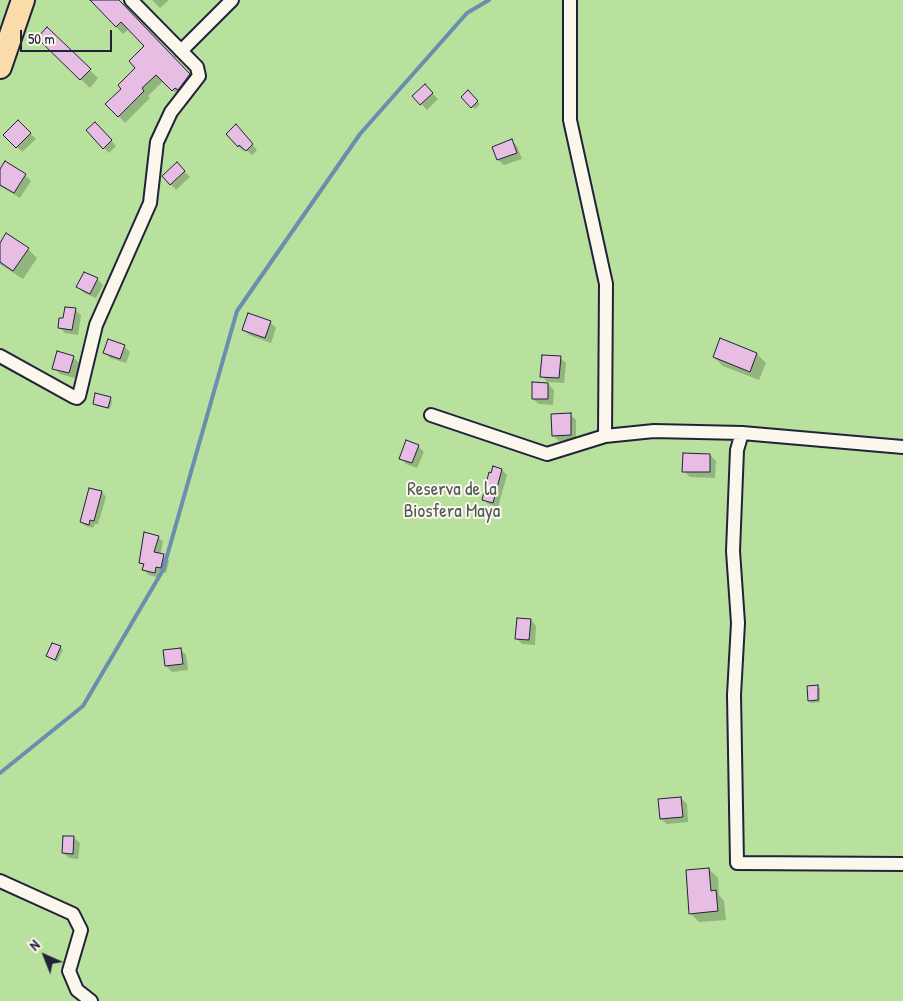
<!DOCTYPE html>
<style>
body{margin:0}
#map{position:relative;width:903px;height:1001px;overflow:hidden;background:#fbf7ec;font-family:"Patrick Hand",sans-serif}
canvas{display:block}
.north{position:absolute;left:20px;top:931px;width:50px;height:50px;-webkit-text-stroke:4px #fbf7ec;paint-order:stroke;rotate:316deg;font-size:14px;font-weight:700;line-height:20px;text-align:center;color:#22223b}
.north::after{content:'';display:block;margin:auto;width:18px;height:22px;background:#22223b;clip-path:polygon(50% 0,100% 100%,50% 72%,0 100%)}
.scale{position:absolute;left:20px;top:30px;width:92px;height:22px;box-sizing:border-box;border:2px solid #22223b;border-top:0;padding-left:6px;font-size:15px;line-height:18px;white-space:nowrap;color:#22223b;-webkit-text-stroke:4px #fbf7ec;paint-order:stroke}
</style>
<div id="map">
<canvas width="903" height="1001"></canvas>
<div class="north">N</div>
<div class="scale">50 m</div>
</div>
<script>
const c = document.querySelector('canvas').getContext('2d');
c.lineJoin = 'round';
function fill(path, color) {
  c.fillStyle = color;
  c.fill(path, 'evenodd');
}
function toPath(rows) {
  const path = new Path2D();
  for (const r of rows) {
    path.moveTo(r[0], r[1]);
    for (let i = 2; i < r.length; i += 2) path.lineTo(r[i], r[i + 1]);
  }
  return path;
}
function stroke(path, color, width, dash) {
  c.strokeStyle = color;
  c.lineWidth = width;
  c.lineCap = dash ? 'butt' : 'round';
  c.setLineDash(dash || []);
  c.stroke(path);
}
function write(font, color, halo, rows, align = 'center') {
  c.font = font + ' "Patrick Hand",sans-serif';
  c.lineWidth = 4;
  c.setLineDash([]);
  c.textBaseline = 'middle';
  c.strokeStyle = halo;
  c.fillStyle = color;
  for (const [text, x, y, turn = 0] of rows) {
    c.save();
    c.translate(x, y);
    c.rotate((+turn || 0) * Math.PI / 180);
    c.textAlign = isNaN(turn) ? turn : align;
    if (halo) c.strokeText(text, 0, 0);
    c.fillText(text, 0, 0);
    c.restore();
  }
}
fill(toPath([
 [0,0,903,0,903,1001,0,1001]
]), '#b7e19d');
fill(toPath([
 [91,0,118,0,196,82,180,97,163,81,148,96,150,98,125,123,107,104,123,89,137,68,145,46,129,29,123,34],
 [152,0,169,0,160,8],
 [47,29,98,78,90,88,38,38],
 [425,86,438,99,427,110,414,96],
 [468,92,480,104,475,109,463,97],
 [18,122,36,139,22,152,5,135],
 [95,123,116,146,109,153,104,148],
 [241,131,257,150,252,155,245,149,243,151,227,134],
 [512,141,517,146,522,159,504,165,498,160,494,147],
 [177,164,190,177,176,190,163,176],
 [0,171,25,175,31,181,20,198,0,186],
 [0,245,28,249,37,258,23,279,0,264],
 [97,279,103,285,96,298,84,293,78,287],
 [75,310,81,315,78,335,65,333,59,327,64,320],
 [270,322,276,328,271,343,249,335,243,329],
 [124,346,130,352,126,363,110,358,105,352],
 [757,354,766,363,759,380,723,366,714,357],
 [73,357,79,363,75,378,60,374,54,368],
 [560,358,566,363,564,383,547,382,542,376],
 [548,384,554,390,553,405,539,404,533,399],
 [110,398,112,401,110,409,97,406,94,404],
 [570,414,576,420,576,440,559,441,553,435],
 [418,446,424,452,417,468,406,464,401,458],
 [710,455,716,461,715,478,690,477,684,471],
 [502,470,507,475,498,507,488,504,483,499],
 [102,492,106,497,98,524,95,524,93,528,86,526,81,522],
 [158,537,163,542,160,555,164,556,169,561,166,573,161,571,160,578,149,575,144,570,145,566,141,563],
 [531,620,536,626,535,645,522,644,517,639],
 [60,647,63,650,57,662,48,656],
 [180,649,186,655,188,670,172,672,166,666,165,652],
 [817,687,820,689,820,702,811,703,809,700],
 [681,798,687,804,688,822,667,824,661,819],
 [74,838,80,843,78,859,69,858,63,853],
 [709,869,718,878,719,895,724,901,726,920,699,922,690,913]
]), '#0003');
stroke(toPath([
 [0,773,83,706,163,570,237,311,360,134,467,13,489,0]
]), '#6a8eae', 4);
const building = toPath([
 [90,0,119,0,190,74,178,90,175,88,172,91,156,75,142,88,144,91,118,117,105,104,121,89,118,85,135,68,129,61,144,46,121,22,116,27,90,0],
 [47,27,91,69,80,80,37,38,47,27],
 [425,84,433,93,420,105,412,96,425,84],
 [468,90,478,101,471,108,461,97,468,90],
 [18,120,31,133,16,148,3,135,18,120],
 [95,122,112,140,103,149,86,130,95,122],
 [236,124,253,144,246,151,239,145,238,147,226,134,236,124],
 [512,139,517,153,497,160,492,147,512,139],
 [5,161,26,174,14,193,0,185,0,169,5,161],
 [177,162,185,171,170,185,162,176,177,162],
 [6,233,29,248,13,271,0,262,0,243,6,233],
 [84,272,98,278,90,294,76,287,84,272],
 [65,307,76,308,72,330,58,328,59,318,63,318,65,307],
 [248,313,271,321,265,338,242,330,248,313],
 [720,338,757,353,750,372,713,357,720,338],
 [108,339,125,345,120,359,103,353,108,339],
 [57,351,74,356,69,373,52,369,57,351],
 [542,355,561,356,559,378,540,377,542,355],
 [532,382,548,383,548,399,532,399,532,382],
 [95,393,111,397,108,408,93,404,95,393],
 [571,413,571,435,552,436,551,414,571,413],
 [406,440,419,445,412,463,399,459,406,440],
 [683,453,710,454,710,472,682,472,683,453],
 [493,466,502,469,493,503,482,500,489,472,491,473,493,466],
 [89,488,102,491,94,521,90,520,89,525,80,522,89,488],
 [144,532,159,536,154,552,164,554,161,568,156,567,155,573,142,570,144,564,139,563,144,532],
 [517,618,531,619,529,640,515,639,517,618],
 [52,643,61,646,55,660,46,656,52,643],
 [181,648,183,664,165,666,163,650,181,648],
 [818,685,818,700,808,701,807,686,818,685],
 [681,797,683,817,660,819,658,799,681,797],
 [63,836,74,836,73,854,62,853,63,836],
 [709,868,711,891,716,890,718,911,689,914,686,870,709,868]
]);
fill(building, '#e7bde3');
stroke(building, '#22223b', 1);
const street = toPath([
 [570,0,570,120,606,284,605,436],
 [181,51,232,0],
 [0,356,74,397,77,398,79,396,96,325,150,203,157,142,171,112,199,76,197,67,131,0],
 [431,415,547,454,605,436,654,431,742,433,903,447],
 [742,433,737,450,733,551,738,623,734,695,737,863,903,864],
 [0,881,73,914,81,930,69,971,77,990,91,1001]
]);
const highway = toPath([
 [0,67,23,0]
]);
stroke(street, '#22223b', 16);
stroke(highway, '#22223b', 26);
stroke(street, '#fbf7ec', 12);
stroke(highway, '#faddab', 22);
write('19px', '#4f5b58', '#fbf7ec', [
 ["Reserva de la",452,490],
 ["Biosfera Maya",452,512]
]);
</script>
